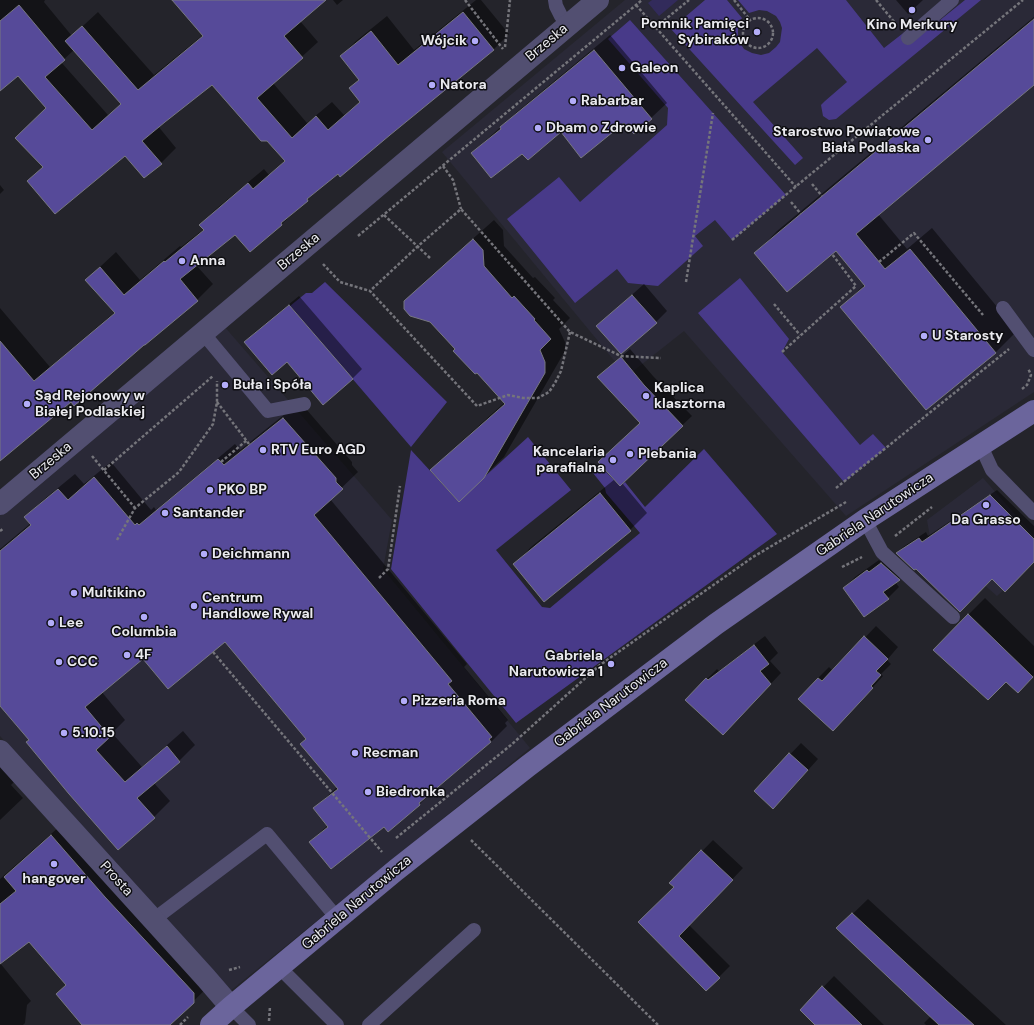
<!DOCTYPE html>
<meta charset="utf-8">
<style>
body{margin:0}
canvas{display:block;background:#24242b}
</style>
<canvas width="1034" height="1025"></canvas>
<script>
const c = document.querySelector('canvas').getContext('2d');
c.lineJoin = 'round';
function fill(path, color) {
  c.fillStyle = color;
  c.fill(path, 'evenodd');
}
function toPath(rows) {
  const path = new Path2D();
  for (const r of rows) {
    if (r.length === 3) {
      path.moveTo(r[0] + r[2], r[1]);
      path.arc(r[0], r[1], r[2], 0, 2 * Math.PI);
      continue;
    }
    path.moveTo(r[0], r[1]);
    for (let i = 2; i < r.length; i += 2) path.lineTo(r[i], r[i + 1]);
  }
  return path;
}
function stroke(path, color, width, dash) {
  c.strokeStyle = color;
  c.lineWidth = width;
  c.lineCap = dash ? 'butt' : 'round';
  c.setLineDash(dash || []);
  c.stroke(path);
}
function write(font, color, halo, rows, align = 'center') {
  c.font = font + ' "DM Sans",sans-serif';
  c.lineWidth = 3;
  c.setLineDash([]);
  c.textBaseline = 'middle';
  c.strokeStyle = halo;
  c.fillStyle = color;
  for (const [text, x, y, turn = 0] of rows) {
    c.save();
    c.translate(x, y);
    c.rotate((+turn || 0) * Math.PI / 180);
    c.textAlign = isNaN(turn) ? turn : align;
    if (halo) c.strokeText(text, 0, 0);
    c.fillText(text, 0, 0);
    c.restore();
  }
}
fill(toPath([
 [625,0,1034,0,1034,392,846,516,684,331,627,376,442,152],
 [223,325,392,520,383,569,530,748,229,992,0,736,0,515],
 [983,478,1034,536,1034,562,997,596,930,537,927,520]
]), '#2a2937');
fill(toPath([
 [652,0,678,0,659,16,648,3]
]), '#322b5b');
fill(toPath([
 [705,0,727,0,742,18,738,25,738,34,740,43,744,49,752,53,761,55,769,53,776,47,780,42,782,28,780,22,776,16,767,11,759,10,749,13,738,0,846,0,884,48,911,27,929,29,965,0,981,0,836,119,829,120,823,116,821,105,825,101,847,82,817,48,753,102,803,158,795,165,671,29],
 [630,20,786,195,732,240,715,220,695,236,703,246,658,286,628,283,617,269,575,303,507,219,559,177,580,202,667,125,668,108,608,39],
 [740,278,789,339,782,352,860,445,873,434,886,448,844,482,698,313],
 [325,282,447,402,411,447,290,306,306,293,312,293],
 [528,437,571,490,496,550,542,607,550,608,640,533,606,493,605,488,593,473,598,464,620,486,625,482,645,507,704,449,777,534,516,723,391,569,411,450,458,501]
]), '#483a89');
fill(toPath([
 [0,0,45,0,44,2,72,36,98,12,154,75,203,35,182,0,325,0,300,21,318,42,273,83,307,123,332,102,344,115,361,101,360,79,341,56,356,41,387,16,414,50,476,0,481,0,509,34,494,49,389,134,323,184,282,224,250,251,235,233,196,265,213,284,197,300,145,344,71,401,0,460,0,308,50,367,115,312,87,280,102,265,116,252,140,280,180,246,181,247,204,229,200,225,216,209,264,169,269,175,285,160,212,83,158,126,176,148,161,163,125,155,28,182,43,167,47,108,0,54],
 [74,50,122,103,108,115,61,62],
 [333,0,343,0,337,5],
 [896,0,923,0,908,14],
 [1034,17,1034,83,878,214,907,249,932,228,1017,331,996,352,926,408,842,307,865,284,836,249,756,253,777,231],
 [610,35,667,103,651,118,561,131,522,152,472,153,517,112],
 [0,185,4,190,0,194],
 [494,220,503,230,504,246,533,278,535,277,555,298,553,300,570,318,559,329,565,342,565,351,504,457,483,477,432,470,452,450,505,402,431,321,405,302,425,281],
 [644,284,667,311,656,322,597,326],
 [299,296,362,369,352,379,246,342,255,332],
 [630,349,653,376,692,416,622,483,647,513,630,530,545,600,515,564,531,547,615,479,641,423,598,377],
 [300,402,352,462,352,465,358,472,330,499,467,664,464,667,508,720,505,723,507,726,491,742,435,788,420,804,388,831,384,826,310,842,328,825,315,808,337,787,307,739,225,640,143,657,101,691,125,720,112,733,142,767,183,731,195,745,179,761,154,783,170,801,154,817,30,740,0,704,0,549,31,523,26,517,42,501,75,474,84,484,111,462,151,510,154,507,156,510,235,444,240,450],
 [997,490,1034,526,1034,561,992,578,917,567,897,553,903,547,926,532,928,536],
 [893,553,910,568,895,582,899,587,888,598,865,615,844,588,855,577,879,560,880,561],
 [985,598,1034,646,1034,675,1018,692,968,615],
 [876,626,898,647,887,660,891,664,881,674,883,676,844,719,818,678,829,667,833,671],
 [765,636,778,653,770,661,781,673,733,724,707,679,717,669,719,671],
 [801,743,818,759,784,797,755,791],
 [0,766,14,782,11,785,23,798,0,820],
 [69,818,211,984,169,1025,84,1025,67,985,29,940,0,963,31,1001,27,1005,25,1023,23,1025,0,1025,0,879],
 [713,840,743,868,689,925,730,966,706,990,639,922,675,887,671,883],
 [868,899,1006,1025,926,1025,924,1023,931,1016,838,928],
 [834,976,884,1025,817,1025,801,1010]
]), '#0007');
const building = toPath([
 [172,0,326,0,284,36,303,58,257,98,292,138,316,116,328,130,360,102,349,88,359,80,340,56,371,31,398,65,463,12,494,50,390,135,340,177,338,174,307,199,308,201,281,223,282,225,250,252,235,235,180,279,198,301,145,345,144,345,74,406,71,402,0,461,0,341,34,381,115,313,85,280,100,267,124,295,164,261,165,262,204,230,199,225,248,183,253,189,285,161,267,141,261,141,212,85,165,122,142,141,162,164,144,178,125,156,55,214,27,181,43,167,15,138,46,108,18,76,0,91,0,21,19,5,65,60,45,77,92,130,121,104,65,41,82,26,138,90,203,36,172,0],
 [1034,19,1034,85,856,234,885,269,910,249,996,353,926,410,840,307,865,286,836,251,787,292,754,253,1034,19],
 [594,50,652,119,634,134,624,123,581,158,561,132,528,160,522,154,491,178,471,153,501,129,500,127,594,50],
 [473,239,483,250,484,266,512,298,514,296,535,319,534,320,551,339,540,350,545,362,545,373,484,478,459,502,430,470,505,404,477,373,475,374,453,351,455,349,430,322,410,316,404,309,404,301,473,239],
 [632,295,657,323,621,354,596,326,632,295],
 [289,305,353,379,323,405,287,362,272,375,244,342,289,305],
 [621,357,644,385,683,426,620,486,598,462,640,423,597,377,621,357],
 [283,418,336,478,336,482,343,489,314,515,452,681,448,684,492,737,489,739,491,742,419,803,420,805,388,832,384,827,331,869,309,842,328,827,313,808,338,789,300,744,306,739,225,642,168,689,143,659,85,707,110,737,96,750,125,782,167,746,180,762,137,798,155,818,118,850,69,794,26,742,29,740,0,706,0,551,31,525,24,517,58,489,68,500,94,477,135,525,137,523,139,525,218,459,224,465,283,418],
 [600,493,631,531,544,602,513,564,600,493],
 [990,495,1034,539,1034,562,1005,592,992,579,960,612,916,569,914,570,896,553,919,538,922,542,990,495],
 [881,563,900,580,883,592,889,599,864,617,843,588,867,570,869,572,881,563],
 [968,614,1033,677,1018,693,1006,682,988,700,933,650,968,614],
 [864,636,888,659,876,671,881,675,871,686,873,688,833,731,798,699,818,678,822,681,864,636],
 [754,645,769,664,760,671,771,684,723,735,685,700,706,678,708,680,754,645],
 [789,753,808,770,773,809,754,791,789,753],
 [51,835,105,897,194,993,194,1003,170,1025,82,1025,56,994,66,985,29,942,0,964,0,904,16,891,4,877,51,835],
 [701,850,733,880,679,936,720,978,706,991,638,922,674,887,669,883,701,850],
 [852,913,946,1000,974,1025,939,1025,836,928,852,913],
 [822,986,862,1025,815,1025,800,1010,822,986]
]);
fill(building, '#564a99');
stroke(building, '#777780', 1);
stroke(toPath([
 [465,0,503,49],
 [734,0,750,20],
 [876,0,896,24],
 [636,5,796,187],
 [758,33,15],
 [656,27,689,0],
 [505,47,510,0],
 [443,166,453,180,461,209],
 [812,184,822,196],
 [791,202,801,214],
 [384,215,430,258],
 [358,236,642,0],
 [732,240,806,178,1023,0],
 [879,262,914,233,983,315],
 [323,264,340,282,370,291],
 [686,282,713,113],
 [774,304,800,335],
 [570,332,561,371,555,383,549,392,538,398,523,398,508,395,477,406,370,291,417,247,461,209,570,332,621,356,661,358],
 [782,352,856,286,832,254],
 [1022,389,1027,385,1031,375,1028,368],
 [217,402,249,444],
 [92,456,135,508],
 [221,462,247,440],
 [104,470,213,376],
 [836,488,1009,349],
 [0,531,4,528],
 [895,536,932,507],
 [117,540,135,508,179,472,213,424,217,402,217,381],
 [842,567,862,557],
 [379,578,388,569,400,486],
 [213,652,382,852],
 [396,838,511,745,600,665,753,557,846,502],
 [471,840,658,1025],
 [229,970,240,967],
 [269,1021,270,1006],
 [180,1025,188,1017]
]), '#75757b', 2.5, [3, 2]);
stroke(toPath([
 [555,0,556,6,561,16,568,25],
 [908,38,952,0],
 [1003,308,1034,350],
 [203,333,268,411,304,404],
 [981,446,992,470,1034,513],
 [865,520,882,552,953,617],
 [153,920,267,834,337,918],
 [279,967,337,1025],
 [231,1007,249,1025],
 [369,1025,474,930]
]), '#524f71', 14);
stroke(toPath([
 [0,504,598,0],
 [0,751,206,978,231,1007]
]), '#524f71', 22);
stroke(toPath([
 [211,1025,231,1007,396,870,528,766,716,624,865,520,1034,411]
]), '#6b659c', 22);
for (const [x, y, r, color] of [
 [912,10,4,"#b3adf9"],
 [757,32,4,"#b3adf9"],
 [475,41,4,"#b3adf9"],
 [622,68,4,"#b3adf9"],
 [432,85,4,"#b3adf9"],
 [573,101,4,"#b3adf9"],
 [538,128,4,"#b3adf9"],
 [928,140,4,"#b3adf9"],
 [182,261,4,"#b3adf9"],
 [924,336,4,"#b3adf9"],
 [225,385,4,"#b3adf9"],
 [646,396,4,"#b3adf9"],
 [27,404,4,"#b3adf9"],
 [263,450,4,"#b3adf9"],
 [630,454,4,"#b3adf9"],
 [613,460,4,"#b3adf9"],
 [210,490,4,"#b3adf9"],
 [986,505,4,"#b3adf9"],
 [165,513,4,"#b3adf9"],
 [204,554,4,"#b3adf9"],
 [74,593,4,"#b3adf9"],
 [194,606,4,"#b3adf9"],
 [144,617,4,"#b3adf9"],
 [51,623,4,"#b3adf9"],
 [127,655,4,"#b3adf9"],
 [59,662,4,"#b3adf9"],
 [611,664,4,"#b3adf9"],
 [404,701,4,"#b3adf9"],
 [64,733,4,"#b3adf9"],
 [355,753,4,"#b3adf9"],
 [368,792,4,"#b3adf9"],
 [54,864,4,"#b3adf9"]
]) {
  const dot = new Path2D();
  dot.arc(x, y, r, 0, 2 * Math.PI);
  c.fillStyle = color;
  c.fill(dot);
  stroke(dot, '#0e0e11', 1.5);
}
write('bold 14px', '#eaeaef', '#0e0e11', [
 ["Pomnik Pamięci",749,24,"right"],
 ["Sybiraków",749,40,"right"],
 ["Kino Merkury",912,25,"center"],
 ["Wójcik",467,41,"right"],
 ["Galeon",630,68],
 ["Natora",440,85],
 ["Rabarbar",581,101],
 ["Dbam o Zdrowie",546,128],
 ["Starostwo Powiatowe",920,132,"right"],
 ["Biała Podlaska",920,148,"right"],
 ["Anna",190,261],
 ["U Starosty",932,336],
 ["Buła i Spóła",233,385],
 ["Kaplica",654,388],
 ["klasztorna",654,404],
 ["Sąd Rejonowy w",35,396],
 ["Białej Podlaskiej",35,412],
 ["RTV Euro AGD",271,450],
 ["Kancelaria",605,452,"right"],
 ["parafialna",605,468,"right"],
 ["Plebania",638,454],
 ["PKO BP",218,490],
 ["Santander",173,513],
 ["Da Grasso",986,520,"center"],
 ["Deichmann",212,554],
 ["Multikino",82,593],
 ["Centrum",202,598],
 ["Handlowe Rywal",202,614],
 ["Lee",59,623],
 ["Columbia",144,632,"center"],
 ["4F",135,655],
 ["Gabriela",603,656,"right"],
 ["Narutowicza 1",603,672,"right"],
 ["CCC",67,662],
 ["Pizzeria Roma",412,701],
 ["5.10.15",72,733],
 ["Recman",363,753],
 ["Biedronka",376,792],
 ["hangover",54,879,"center"]
], 'left');
write('14px', '#eaeaef', '#0e0e11', [
 ["Brzeska",547,43,-40],
 ["Brzeska",299,252,-40],
 ["Brzeska",51,461,-40],
 ["Gabriela Narutowicza",875,515,-34],
 ["Gabriela Narutowicza",611,703,-37],
 ["Prosta",116,879,48],
 ["Gabriela Narutowicza",357,903,-40]
]);
</script>
